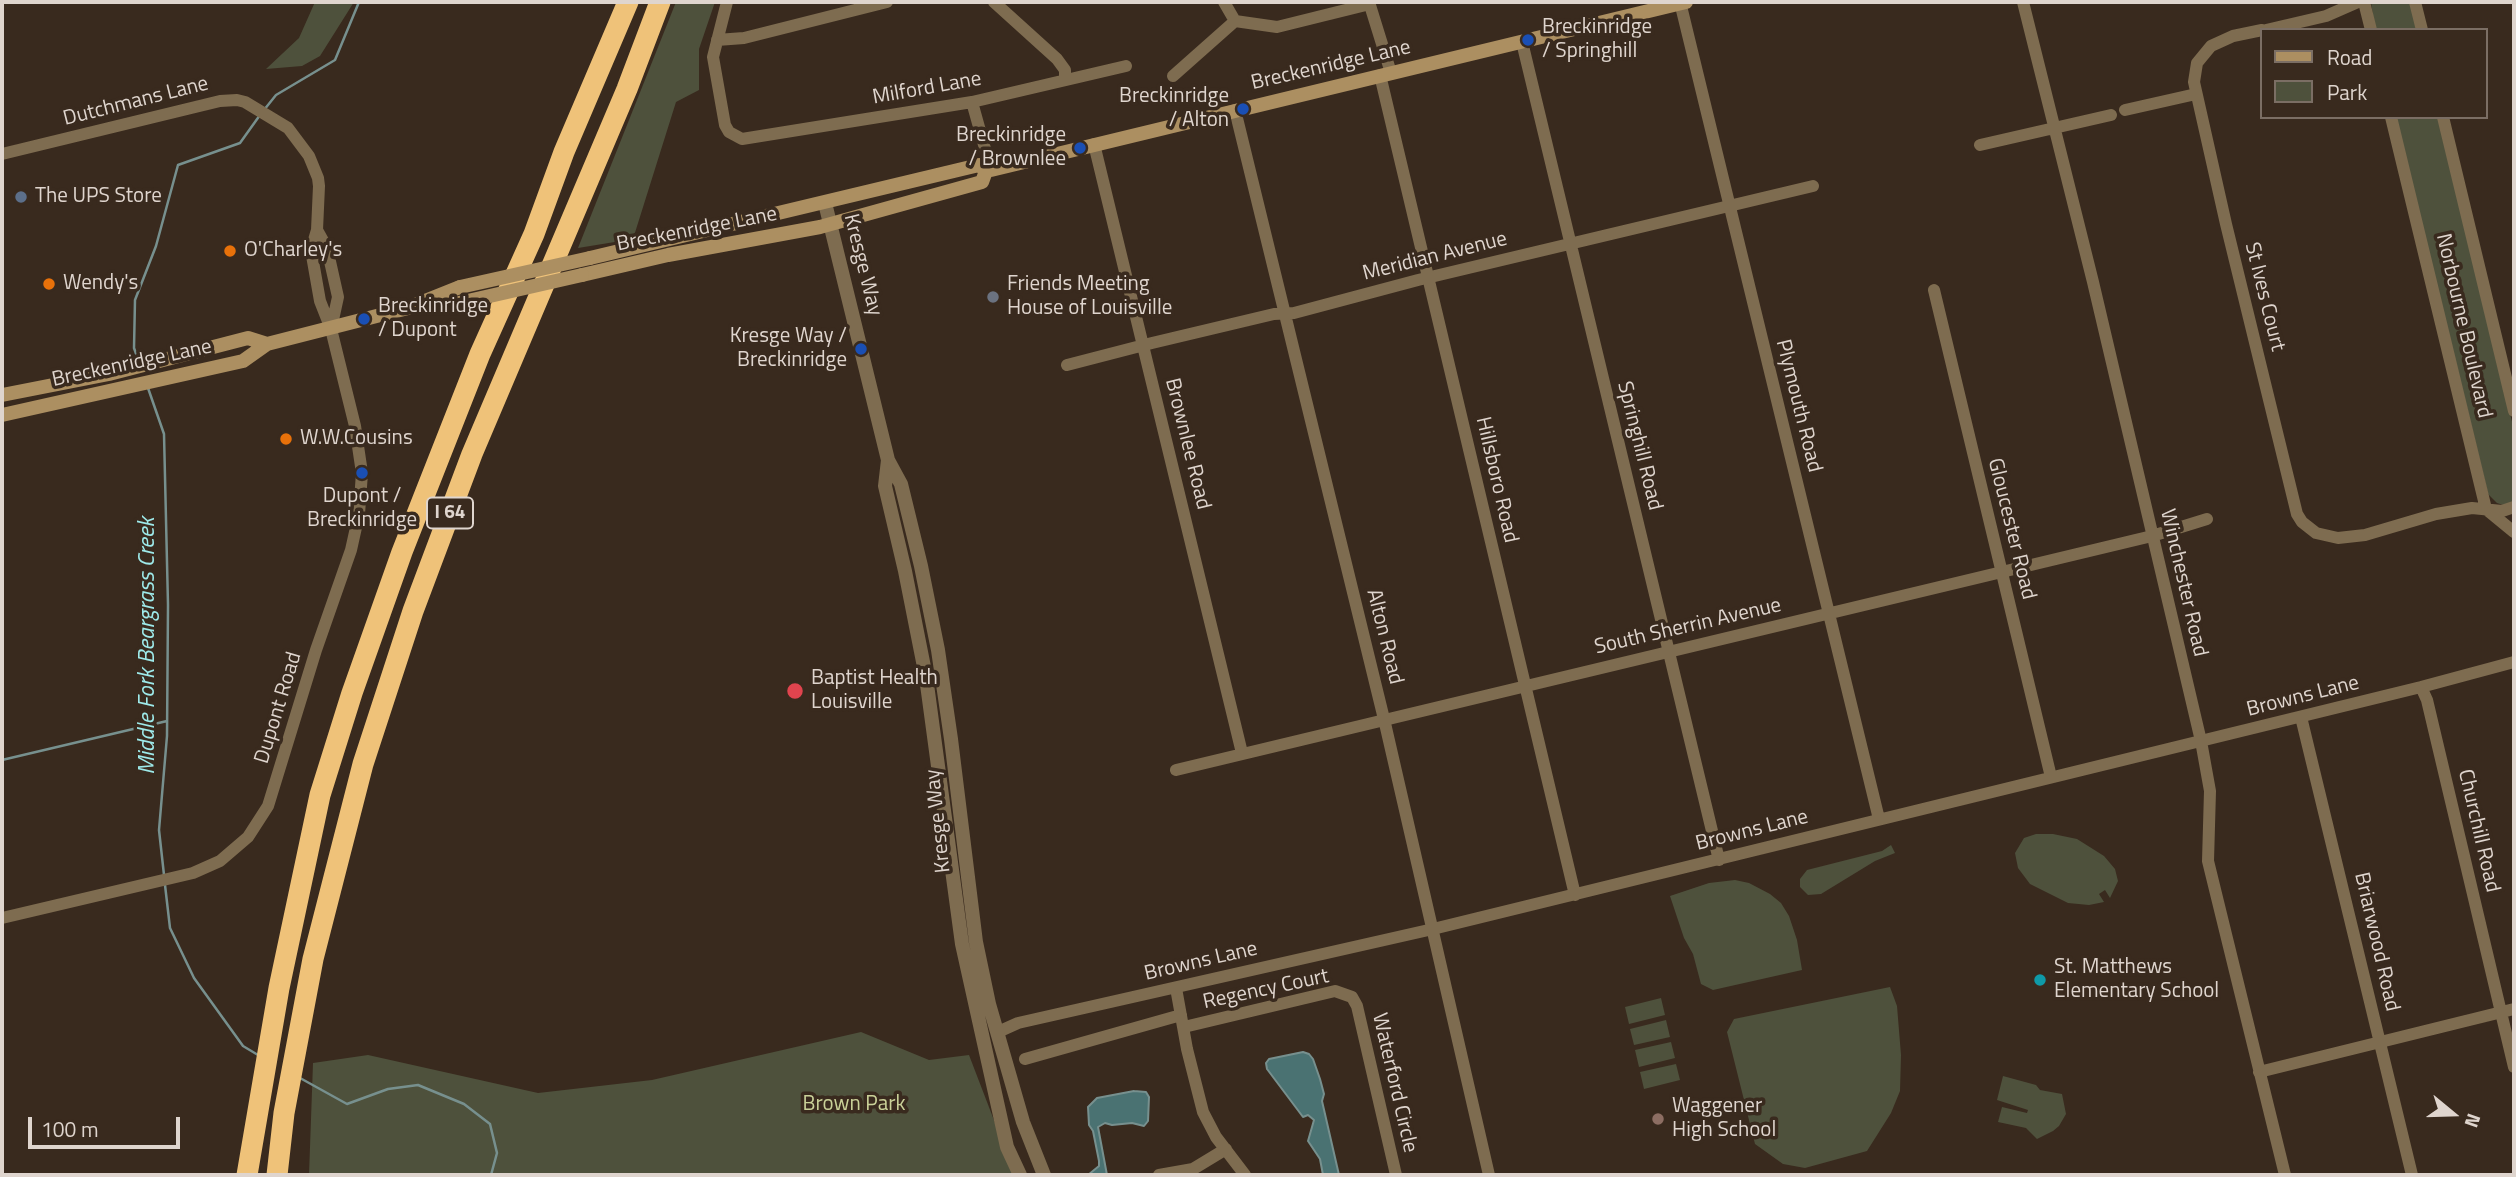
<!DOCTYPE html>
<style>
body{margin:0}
#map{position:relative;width:2516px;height:1177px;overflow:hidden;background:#392a1e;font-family:"Titillium Web",sans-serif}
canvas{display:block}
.frame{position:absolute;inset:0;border:4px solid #dfd5ce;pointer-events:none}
.legend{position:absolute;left:2260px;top:28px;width:228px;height:91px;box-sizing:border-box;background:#392a1e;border:2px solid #7b6e64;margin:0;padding:9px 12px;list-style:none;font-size:21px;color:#dfd5ce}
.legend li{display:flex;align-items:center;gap:14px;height:35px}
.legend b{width:35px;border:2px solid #7b6e64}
.north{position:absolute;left:2418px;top:1079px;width:70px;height:70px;-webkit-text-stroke:5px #392a1e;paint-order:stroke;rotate:109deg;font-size:19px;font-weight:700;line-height:28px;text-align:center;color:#dfd5ce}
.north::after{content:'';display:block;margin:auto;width:24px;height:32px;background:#dfd5ce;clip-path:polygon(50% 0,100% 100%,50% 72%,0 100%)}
.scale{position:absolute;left:28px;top:1117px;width:152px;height:32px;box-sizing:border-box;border:4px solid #dfd5ce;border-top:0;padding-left:9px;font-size:21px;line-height:24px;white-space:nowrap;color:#dfd5ce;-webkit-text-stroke:5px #392a1e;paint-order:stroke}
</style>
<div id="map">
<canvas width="2516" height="1177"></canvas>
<div class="frame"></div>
<ul class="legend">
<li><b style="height:9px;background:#ac8f61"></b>Road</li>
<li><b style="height:19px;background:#4e513c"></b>Park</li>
</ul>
<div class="north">N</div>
<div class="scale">100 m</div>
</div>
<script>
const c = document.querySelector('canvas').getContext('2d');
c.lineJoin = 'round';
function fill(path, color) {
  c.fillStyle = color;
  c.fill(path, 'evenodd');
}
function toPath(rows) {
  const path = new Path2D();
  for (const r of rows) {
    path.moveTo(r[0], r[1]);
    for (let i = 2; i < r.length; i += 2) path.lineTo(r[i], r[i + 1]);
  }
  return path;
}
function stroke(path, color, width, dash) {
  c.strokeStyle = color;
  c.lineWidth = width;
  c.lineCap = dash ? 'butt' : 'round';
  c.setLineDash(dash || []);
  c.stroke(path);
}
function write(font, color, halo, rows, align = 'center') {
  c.font = font + ' "Titillium Web",sans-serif';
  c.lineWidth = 7;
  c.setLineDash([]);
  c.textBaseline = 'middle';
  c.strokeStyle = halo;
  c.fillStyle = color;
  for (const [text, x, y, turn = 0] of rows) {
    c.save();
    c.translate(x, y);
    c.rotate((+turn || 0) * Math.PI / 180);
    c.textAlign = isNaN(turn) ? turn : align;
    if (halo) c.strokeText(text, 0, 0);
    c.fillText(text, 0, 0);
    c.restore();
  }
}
fill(toPath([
 [315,2,354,2,320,56,302,66,266,69,299,38],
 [676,2,715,2,699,49,699,90,676,102,633,239,578,248],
 [2371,2,2410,2,2418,30,2375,30],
 [2396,117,2439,117,2514,430,2514,503,2503,505,2497,503,2488,494],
 [2036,834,2053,834,2077,839,2104,856,2115,869,2118,881,2110,898,2105,890,2099,894,2104,902,2089,905,2068,903,2030,884,2018,868,2015,853,2024,838],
 [1891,845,1895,853,1875,861,1821,894,1808,895,1800,887,1800,879,1807,870,1882,851],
 [1735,880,1749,883,1770,894,1781,903,1789,916,1797,940,1802,970,1713,990,1701,984,1693,954,1684,938,1670,896,1709,883],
 [1890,987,1897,1006,1901,1055,1900,1091,1891,1113,1867,1151,1805,1168,1783,1164,1755,1144,1727,1032,1734,1019],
 [1661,998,1665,1015,1629,1024,1625,1007],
 [1666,1020,1670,1037,1634,1045,1630,1029],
 [861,1032,929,1060,969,1055,1015,1175,309,1175,313,1063,368,1055,538,1093,652,1080],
 [1671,1042,1675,1058,1639,1067,1635,1050],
 [1676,1064,1680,1080,1644,1089,1640,1072],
 [2003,1076,2036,1085,2040,1090,2062,1094,2066,1114,2059,1126,2053,1131,2037,1139,2026,1128,1998,1122,2002,1107,2027,1113,2028,1110,1997,1100]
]), '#4e513c');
const water = toPath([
 [1303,1052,1309,1054,1313,1059,1320,1079,1324,1094,1322,1101,1339,1175,1323,1175,1320,1159,1308,1141,1314,1120,1308,1115,1303,1117,1267,1069,1266,1063,1269,1059,1303,1052],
 [1134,1091,1146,1092,1149,1097,1148,1121,1144,1126,1132,1123,1112,1125,1105,1123,1098,1127,1107,1175,1088,1175,1099,1166,1099,1161,1093,1131,1089,1125,1088,1107,1097,1098,1134,1091]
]);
fill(water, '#4a7272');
stroke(water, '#77908e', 2);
stroke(toPath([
 [264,110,276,95,335,60,359,2],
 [139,362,134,348,135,300,156,246,178,165,240,143,260,115],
 [148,388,164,434,168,605,167,736,159,830,164,875],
 [2,760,167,721],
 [165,885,170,928,194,978,243,1046,258,1055],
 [300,1078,347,1104,388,1089,418,1085,464,1104,490,1124,497,1153,491,1175]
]), '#77908e', 2.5);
stroke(toPath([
 [727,2,713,57,725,125,729,132,742,139,972,102,1126,66],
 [994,2,1057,59,1065,70,1065,80],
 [1224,2,1235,21],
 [1369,2,1391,73],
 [1680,2,1879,819],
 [2023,2,2093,282,2201,741,2210,791,2208,861,2285,1175],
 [2364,2,2371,30],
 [2415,2,2422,30],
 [2262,30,2233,36,2211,46,2197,63,2194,82,2226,224,2297,514,2302,522,2316,533,2338,538,2365,535,2436,514,2472,508,2502,511,2514,507],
 [2266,30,2326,16,2358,2],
 [717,40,744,38,887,2],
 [1522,42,1719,860],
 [1380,75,1575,895],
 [1173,76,1235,21,1277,27,1370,4],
 [972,102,991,170],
 [1235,110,1384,719,1489,1175],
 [2125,110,2196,94],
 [2391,117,2486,509,2514,532],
 [2443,117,2514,411],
 [1094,144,1242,753],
 [1980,145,2111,115],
 [2,154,220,101,237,100,245,102,288,128,309,156,318,178,319,186,317,230,311,250,320,301,331,329,355,426,362,473,359,514,351,550,316,650,268,806,248,837,220,861,193,873,2,918],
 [317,230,327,248,338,297,331,329],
 [1934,290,2051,777],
 [1067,365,1152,343,1274,314,1294,313,1418,280,1813,186],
 [2421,687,2427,700,2514,1067],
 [2301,717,2412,1175],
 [1176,770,2152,536,2207,519],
 [1176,988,1187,1049,1203,1112,1216,1137,1245,1175],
 [1184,1027,1335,991,1352,997,1357,1006,1396,1175],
 [998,1032,1018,1023,1433,929,2421,687,2514,662],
 [1025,1059,1181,1015],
 [2259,1072,2514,1009],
 [1159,1175,1193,1169,1226,1149]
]), '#7e6c50', 12);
stroke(toPath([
 [825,203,888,460,901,484,921,566,938,650,951,739,976,942,989,1004,1023,1122,1044,1175],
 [888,460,885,486,905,571,926,677,962,944,1007,1147,1020,1175]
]), '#7e6c50', 14);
stroke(toPath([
 [590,258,979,165,986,171,991,170,1686,2],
 [582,275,668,255,820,227,982,182,986,171],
 [415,305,460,287],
 [2,395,109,374,248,338,267,344],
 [2,415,243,361,267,344,408,308,459,303]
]), '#ac8f61', 14);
stroke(toPath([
 [247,1175,279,988,320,795,352,693,402,552,480,354,534,234,564,152,628,2],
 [277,1175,284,1113,313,959,363,764,413,611,472,454,627,89,660,2]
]), '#efc279', 21);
stroke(toPath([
 [460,287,590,258],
 [459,303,582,275]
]), '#ac8f61', 14);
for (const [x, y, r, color] of [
 [1528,40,7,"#1a4fb4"],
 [1243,109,7,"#1a4fb4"],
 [1080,148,7,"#1a4fb4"],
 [21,197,7,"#5c6f8a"],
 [230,251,7,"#e8710a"],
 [49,284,7,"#e8710a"],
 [993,297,7,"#6b7280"],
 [364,319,7,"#1a4fb4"],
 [861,349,7,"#1a4fb4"],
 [286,439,7,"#e8710a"],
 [362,473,7,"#1a4fb4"],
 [795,691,9,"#e0444e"],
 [2040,980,7,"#0f9aa8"],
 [1658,1119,7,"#8d6e63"]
]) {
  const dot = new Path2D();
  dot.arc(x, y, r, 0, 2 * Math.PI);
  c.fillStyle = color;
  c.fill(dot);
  stroke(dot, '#392a1e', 2.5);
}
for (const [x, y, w] of [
 [450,513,46]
]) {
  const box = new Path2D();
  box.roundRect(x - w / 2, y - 15.5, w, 31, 5);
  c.fillStyle = '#392a1e';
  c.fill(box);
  stroke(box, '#dfd5ce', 2);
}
write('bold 19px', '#dfd5ce', null, [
 ["I 64",450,513]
]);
write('21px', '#dfd5ce', '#392a1e', [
 ["Breckinridge",1542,28],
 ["/ Springhill",1542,52],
 ["Breckinridge",1229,97,"right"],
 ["/ Alton",1229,121,"right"],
 ["Breckinridge",1066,136,"right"],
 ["/ Brownlee",1066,160,"right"],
 ["The UPS Store",35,197],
 ["O'Charley's",244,251],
 ["Wendy's",63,284],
 ["Friends Meeting",1007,285],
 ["House of Louisville",1007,309],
 ["Breckinridge",378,307],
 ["/ Dupont",378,331],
 ["Kresge Way /",847,337,"right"],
 ["Breckinridge",847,361,"right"],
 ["W.W.Cousins",300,439],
 ["Dupont /",362,497,"center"],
 ["Breckinridge",362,521,"center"],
 ["Baptist Health",811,679],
 ["Louisville",811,703],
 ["St. Matthews",2054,968],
 ["Elementary School",2054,992],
 ["Waggener",1672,1107],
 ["High School",1672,1131]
], 'left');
write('21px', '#dfd5ce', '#392a1e', [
 ["Breckenridge Lane",1331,66,-13],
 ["Milford Lane",927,89,-10],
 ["Dutchmans Lane",136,102,-14],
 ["Breckenridge Lane",697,230,-11],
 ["Meridian Avenue",1435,257,-14],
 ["Kresge Way",862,265,76],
 ["St Ives Court",2264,297,76],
 ["Norbourne Boulevard",2463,326,77],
 ["Breckenridge Lane",132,364,-12],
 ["Plymouth Road",1798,406,76],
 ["Brownlee Road",1187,444,76],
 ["Springhill Road",1639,446,76],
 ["Hillsboro Road",1496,480,77],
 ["Gloucester Road",2011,529,76],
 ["Winchester Road",2183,583,77],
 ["South Sherrin Avenue",1688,627,-13],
 ["Alton Road",1384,637,76],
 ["Browns Lane",2303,697,-14],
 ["Dupont Road",279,708,-73],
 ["Kresge Way",939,821,-96],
 ["Browns Lane",1752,831,-14],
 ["Churchill Road",2478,831,77],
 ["Briarwood Road",2376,942,77],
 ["Browns Lane",1201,962,-13],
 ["Regency Court",1266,990,-12],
 ["Waterford Circle",1394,1083,77]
]);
write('21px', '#cad198', '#392a1e', [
 ["Brown Park",854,1105]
]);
write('italic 23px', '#9eeaea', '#392a1e', [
 ["Middle Fork Beargrass Creek",148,646,-90]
]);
</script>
